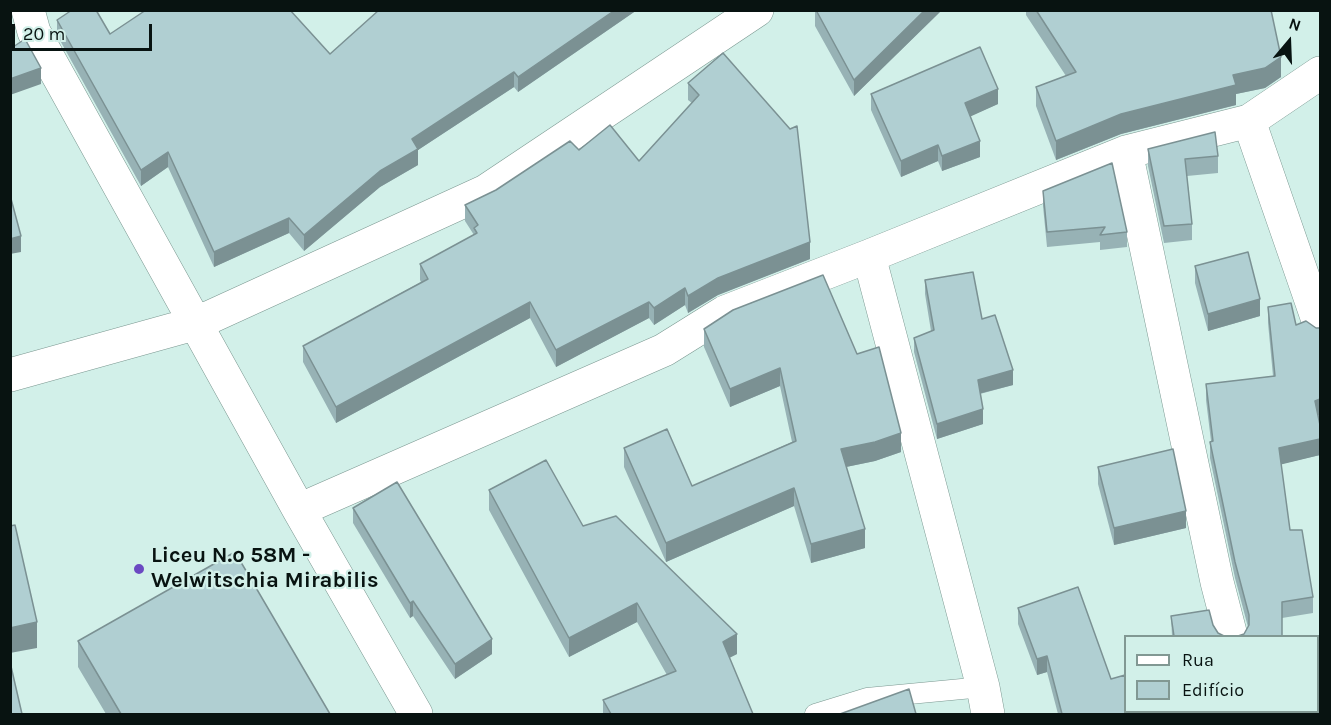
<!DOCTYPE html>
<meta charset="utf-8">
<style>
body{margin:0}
#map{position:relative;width:1331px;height:725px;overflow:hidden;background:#d2f0e9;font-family:Karla,sans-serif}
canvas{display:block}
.frame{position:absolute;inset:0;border:12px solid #081311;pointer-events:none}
.legend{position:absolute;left:1124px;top:635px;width:195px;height:78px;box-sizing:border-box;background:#d2f0e9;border:2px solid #819893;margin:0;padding:8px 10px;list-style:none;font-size:18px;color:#081311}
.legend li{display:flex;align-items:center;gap:12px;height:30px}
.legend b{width:30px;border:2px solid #819893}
.north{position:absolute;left:1259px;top:12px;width:60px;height:60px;-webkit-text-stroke:4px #d2f0e9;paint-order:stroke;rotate:19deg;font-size:16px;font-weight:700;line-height:24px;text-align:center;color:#081311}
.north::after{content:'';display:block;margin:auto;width:21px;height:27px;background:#081311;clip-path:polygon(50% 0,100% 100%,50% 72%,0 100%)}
.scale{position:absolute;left:12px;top:24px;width:140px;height:27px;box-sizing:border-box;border:3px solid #081311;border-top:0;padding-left:8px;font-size:18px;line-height:21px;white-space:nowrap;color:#081311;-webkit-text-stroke:4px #d2f0e9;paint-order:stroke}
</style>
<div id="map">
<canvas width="1331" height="725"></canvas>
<div class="frame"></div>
<ul class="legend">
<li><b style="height:8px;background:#fff"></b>Rua</li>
<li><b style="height:16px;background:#b0cfd2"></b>Edifício</li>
</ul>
<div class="north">N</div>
<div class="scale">20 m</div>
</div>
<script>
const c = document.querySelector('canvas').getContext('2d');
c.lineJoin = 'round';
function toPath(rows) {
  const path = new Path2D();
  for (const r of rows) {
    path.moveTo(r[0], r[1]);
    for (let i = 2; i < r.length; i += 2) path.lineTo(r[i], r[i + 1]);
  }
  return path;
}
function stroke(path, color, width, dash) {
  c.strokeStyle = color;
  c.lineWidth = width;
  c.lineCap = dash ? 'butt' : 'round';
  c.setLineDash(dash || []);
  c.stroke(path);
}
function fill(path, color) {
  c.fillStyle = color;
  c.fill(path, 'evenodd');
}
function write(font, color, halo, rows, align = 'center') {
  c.font = font + ' Karla,sans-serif';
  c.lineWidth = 4.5;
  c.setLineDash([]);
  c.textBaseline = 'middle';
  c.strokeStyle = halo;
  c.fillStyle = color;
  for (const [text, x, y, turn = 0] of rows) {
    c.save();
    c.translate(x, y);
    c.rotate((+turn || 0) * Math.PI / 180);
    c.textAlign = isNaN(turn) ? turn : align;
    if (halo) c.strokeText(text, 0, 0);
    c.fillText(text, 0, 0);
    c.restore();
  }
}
const service = toPath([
 [815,714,867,698,983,687]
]);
const minor = toPath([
 [28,10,34,32,299,510,416,714],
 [1249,121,1320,326],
 [1126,152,1217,582,1231,636],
 [869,256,983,687,988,714],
 [10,375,197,323,486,191,757,10],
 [299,510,664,350,725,312,869,256,1126,152,1249,121,1320,73],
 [1249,712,1250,714]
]);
stroke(service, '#7a9790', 21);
stroke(minor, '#7a9790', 34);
stroke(service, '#fff', 20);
stroke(minor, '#fff', 33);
fill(toPath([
 [637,10,518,92,514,87,418,150,418,165,380,187,304,251,289,233,214,267,168,167,141,186,57,35,57,20,110,34,330,54],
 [815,10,942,10,854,96,815,26],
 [1026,10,1271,10,1281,77,1265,88,1236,94,1236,105,1121,134,1056,160,1036,106,1036,87,1066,76,1026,15],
 [723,53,810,259,718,295,688,313,685,305,654,325,649,318,556,367,530,318,336,423,303,362,303,346,421,282,420,280,420,264,474,235,465,221,465,205,579,150,639,161,692,103,688,100,688,83],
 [871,94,998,104,970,116,980,157,942,171,938,161,901,177,871,110],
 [1148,149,1218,156,1218,173,1187,176,1192,224,1192,240,1164,243,1148,166],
 [1043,191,1127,232,1127,247,1100,250,1100,242,1047,247,1043,206],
 [1195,266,1260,316,1208,331,1195,283],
 [925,280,982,319,1013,385,980,394,983,424,937,439,914,352,914,338,931,331,925,294],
 [1268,307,1318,416,1320,425,1320,455,1281,464,1290,530,1313,597,1313,613,1282,618,1244,634,1248,627,1235,578,1210,458,1210,442,1211,441,1206,400,1206,384,1273,376,1268,323],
 [704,329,857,354,901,452,875,461,846,467,865,548,811,563,794,506,666,562,624,467,624,448,692,486,792,442,780,386,730,407,704,347],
 [1098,467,1186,528,1114,545,1098,484],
 [489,490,583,526,737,654,729,658,753,714,603,714,603,700,667,675,637,622,569,657,489,510],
 [353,508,492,654,455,679,413,616,410,618,353,523],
 [1018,608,1111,679,1242,714,1058,714,1047,672,1037,675,1018,624],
 [1171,616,1213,625,1218,633,1224,636,1172,636],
 [78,641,330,714,106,714,78,667]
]), '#97b2b5');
fill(toPath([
 [615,10,637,10,518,92,518,77],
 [925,10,942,10,854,96,854,80],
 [1281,57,1281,77,1265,88,1236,94,1236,105,1121,134,1056,160,1056,141,1121,114],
 [41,68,41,84,10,95,10,79],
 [514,72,514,87,418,150,418,165,380,187,304,251,304,235,380,171,412,139],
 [998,89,998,104,965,119,965,103],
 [980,141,980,157,942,171,942,156],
 [938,145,938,161,901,177,901,161],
 [168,152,168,167,141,186,141,170],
 [289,218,289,233,214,267,214,252],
 [21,236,21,252,10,254,10,239],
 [810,242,810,259,718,295,688,313,688,296,718,278],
 [685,288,685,305,654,325,654,308],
 [1260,299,1260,316,1208,331,1208,314],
 [530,302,530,318,336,423,336,407],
 [649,302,649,318,556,367,556,350],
 [780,368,780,386,730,407,730,389],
 [1013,370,1013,385,978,394,978,380],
 [1320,399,1320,415,1315,417,1315,401],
 [983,409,983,424,937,439,937,424],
 [901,433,901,452,875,461,841,468,841,449],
 [1320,439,1320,455,1279,465,1279,448],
 [794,488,794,506,666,562,666,543],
 [1186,511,1186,528,1114,545,1114,528],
 [865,529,865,548,811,563,811,544],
 [413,601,413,616,410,618,410,603],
 [637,603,637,622,569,657,569,638],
 [37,622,37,648,10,653,10,628],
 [737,634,737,654,723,661,723,642],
 [492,639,492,654,455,679,455,664],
 [1047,656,1047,672,1037,675,1037,659]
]), '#7b9193');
const building = toPath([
 [72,10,96,10,110,34,146,10,290,10,330,54,379,10,615,10,518,77,514,72,412,139,418,149,380,171,304,235,289,218,214,252,168,152,141,170,57,20,72,10],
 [816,10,925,10,854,80,816,10],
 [1036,10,1271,10,1281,57,1265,68,1233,75,1236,85,1121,114,1056,141,1036,87,1076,72,1036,10],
 [25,39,41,68,10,79,10,49,25,39],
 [980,47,998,89,965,103,980,141,942,156,938,145,901,161,871,94,980,47],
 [723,53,790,129,797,126,810,242,718,278,688,296,685,288,654,308,649,302,556,350,530,302,336,407,303,346,428,279,420,264,477,233,474,228,478,225,465,205,496,190,570,141,579,150,610,125,639,161,699,95,688,83,723,53],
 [1215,132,1218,156,1185,159,1192,224,1164,226,1148,149,1215,132],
 [1112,163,1127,232,1100,235,1105,227,1047,232,1043,191,1112,163],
 [10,195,21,236,10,239,10,195],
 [1248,252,1260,299,1208,314,1195,266,1248,252],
 [973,272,982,319,995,315,1013,370,978,380,983,409,937,424,914,338,934,330,925,280,973,272],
 [823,275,857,354,879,347,901,433,875,442,841,449,865,529,811,544,794,488,666,543,624,448,667,429,692,486,796,441,780,368,730,389,704,329,733,310,823,275],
 [1291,303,1296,325,1306,321,1316,328,1320,328,1320,399,1315,401,1320,425,1320,439,1279,448,1290,530,1302,530,1313,597,1282,602,1282,636,1238,636,1244,634,1249,625,1249,615,1235,562,1210,442,1213,441,1206,384,1275,376,1268,307,1291,303],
 [1173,449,1186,511,1114,528,1098,467,1173,449],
 [546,460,583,526,616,516,737,634,723,642,753,714,611,714,603,700,676,671,637,603,569,638,489,490,546,460],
 [397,482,492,639,455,664,413,601,410,603,353,508,397,482],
 [15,525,37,622,10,628,10,526,15,525],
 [235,552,330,714,121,714,78,641,235,552],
 [1078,587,1111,679,1125,675,1125,711,1238,711,1242,714,1062,714,1047,656,1037,659,1018,608,1078,587],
 [1209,610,1213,625,1218,633,1224,636,1174,636,1171,616,1209,610],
 [10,662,22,714,10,714,10,662],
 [1317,684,1320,684,1320,714,1258,714,1262,711,1317,711,1317,684],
 [909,689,916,714,840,714,909,689]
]);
fill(building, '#b0cfd2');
stroke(building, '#7b9193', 1.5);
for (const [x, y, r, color] of [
 [139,569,6,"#6b49c2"]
]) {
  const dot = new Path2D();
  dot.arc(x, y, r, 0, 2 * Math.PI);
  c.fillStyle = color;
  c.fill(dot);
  stroke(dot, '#d2f0e9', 2);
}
write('bold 22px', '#081311', '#d2f0e9', [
 ["Liceu N.º 58M -",151,556],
 ["Welwitschia Mirabilis",151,581]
], 'left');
</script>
